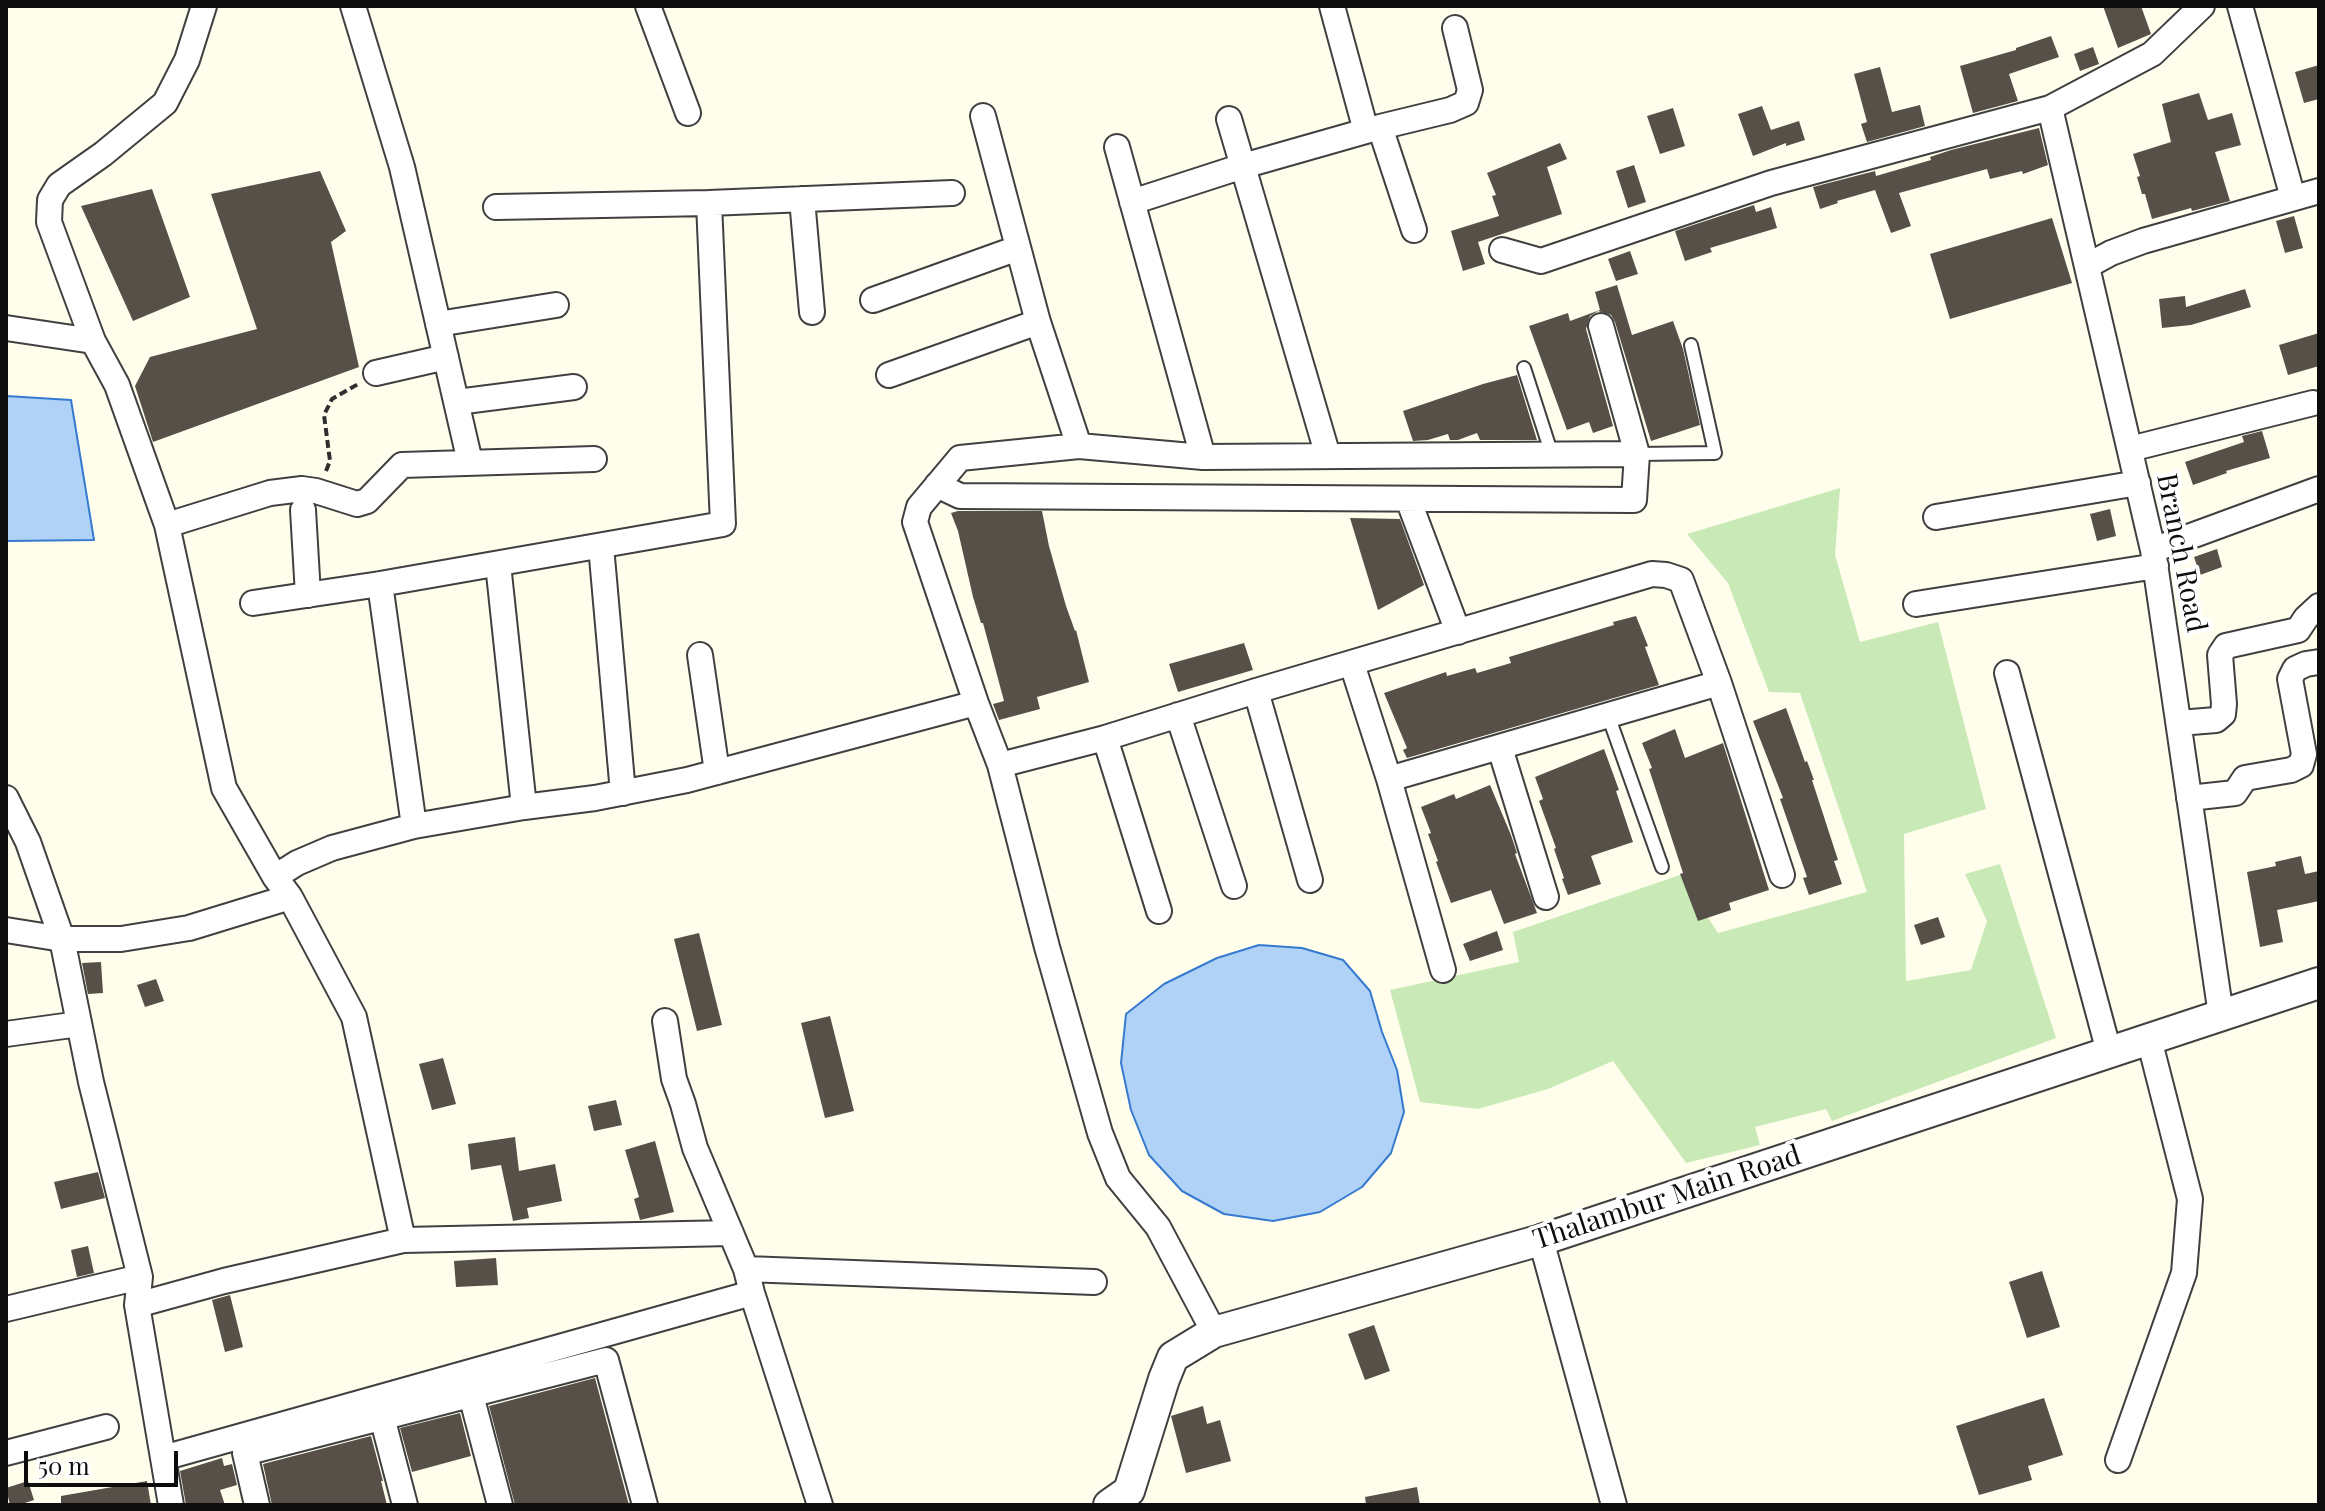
<!DOCTYPE html>
<style>
body{margin:0}
#map{position:relative;width:2325px;height:1511px;overflow:hidden;background:#fffeed;font-family:"Playfair Display",serif}
canvas{display:block}
.frame{position:absolute;inset:0;border:8px solid #0d0d0d;pointer-events:none}
.scale{position:absolute;left:24px;top:1451px;width:154px;height:36px;box-sizing:border-box;border:4px solid #0d0d0d;border-top:0;padding-left:10px;font-size:24px;line-height:28px;white-space:nowrap;color:#0d0d0d;-webkit-text-stroke:6px #fff;paint-order:stroke}
</style>
<div id="map">
<canvas width="2325" height="1511"></canvas>
<div class="frame"></div>
<div class="scale">50 m</div>
</div>
<script>
const c = document.querySelector('canvas').getContext('2d');
c.lineJoin = 'round';
function fill(path, color) {
  c.fillStyle = color;
  c.fill(path, 'evenodd');
}
function toPath(rows) {
  const path = new Path2D();
  for (const r of rows) {
    path.moveTo(r[0], r[1]);
    for (let i = 2; i < r.length; i += 2) path.lineTo(r[i], r[i + 1]);
  }
  return path;
}
function stroke(path, color, width, dash) {
  c.strokeStyle = color;
  c.lineWidth = width;
  c.lineCap = dash ? 'butt' : 'round';
  c.setLineDash(dash || []);
  c.stroke(path);
}
function write(font, color, halo, rows, align = 'center') {
  c.font = font + ' "Playfair Display",serif';
  c.lineWidth = 8;
  c.setLineDash([]);
  c.textBaseline = 'middle';
  c.strokeStyle = halo;
  c.fillStyle = color;
  for (const [text, x, y, turn = 0] of rows) {
    c.save();
    c.translate(x, y);
    c.rotate((+turn || 0) * Math.PI / 180);
    c.textAlign = isNaN(turn) ? turn : align;
    if (halo) c.strokeText(text, 0, 0);
    c.fillText(text, 0, 0);
    c.restore();
  }
}
fill(toPath([
 [1840,488,1835,555,1860,642,1938,622,1986,809,1904,834,1906,981,1971,970,1987,921,1965,874,2000,864,2056,1038,1832,1121,1826,1109,1755,1127,1760,1145,1686,1163,1613,1061,1548,1089,1478,1109,1420,1102,1390,990,1519,962,1513,932,1680,875,1718,933,1867,892,1800,693,1769,692,1728,583,1687,534]
]), '#c9eab6');
const water = toPath([
 [6,396,71,400,94,540,6,541,6,396],
 [1259,945,1302,948,1343,960,1370,991,1382,1032,1397,1070,1404,1112,1391,1153,1362,1187,1320,1212,1273,1221,1224,1214,1182,1191,1149,1155,1131,1110,1121,1063,1126,1014,1164,984,1217,958,1259,945]
]);
fill(water, '#b1d2f7');
stroke(water, '#367ad0', 2);
fill(toPath([
 [2103,6,2141,6,2151,34,2118,48],
 [2051,36,2059,57,2009,74,2018,101,1973,113,1960,66,2016,50,2016,48],
 [2093,47,2099,64,2080,71,2074,54],
 [2319,65,2319,99,2304,103,2295,72],
 [1880,67,1892,112,1920,105,1925,126,1867,142,1861,124,1867,122,1854,74],
 [2199,93,2208,120,2232,113,2241,145,2215,152,2230,201,2192,211,2191,208,2152,219,2145,194,2142,194,2137,177,2140,176,2133,154,2171,142,2162,104],
 [1762,106,1771,130,1799,121,1805,140,1786,146,1786,143,1753,156,1738,114],
 [1673,108,1685,146,1660,154,1647,116],
 [2039,128,2048,165,2023,174,2022,171,1990,179,1987,169,1899,193,1911,226,1891,233,1875,190,1837,201,1838,203,1820,209,1813,187,1875,171,1876,176,1931,160,1930,157,1951,150],
 [1560,143,1567,159,1547,167,1562,214,1478,242,1485,264,1463,271,1451,231,1499,216,1492,196,1496,195,1487,173],
 [1634,165,1646,202,1628,208,1616,171],
 [320,171,346,231,331,242,359,367,153,442,135,386,150,357,257,329,211,194],
 [152,189,190,297,133,321,81,206],
 [1754,205,1756,212,1771,207,1777,228,1710,248,1712,252,1685,261,1675,231],
 [2294,216,2303,248,2285,253,2276,221],
 [2052,218,2072,283,1950,319,1930,254],
 [1630,251,1638,274,1616,281,1608,259],
 [1617,285,1632,335,1673,321,1683,349,1700,425,1651,441,1615,322,1611,315,1598,311,1590,316,1586,329,1613,426,1593,433,1589,422,1567,430,1529,326,1568,313,1570,321,1600,310,1595,292],
 [2245,289,2251,307,2191,325,2162,328,2159,299,2185,296,2186,307],
 [2319,333,2319,366,2288,375,2279,345],
 [1517,375,1537,440,1480,440,1477,433,1458,440,1450,440,1448,434,1428,440,1413,441,1403,411,1483,384],
 [2262,431,2270,458,2226,471,2227,473,2193,485,2185,462,2244,442,2242,436],
 [2110,509,2116,536,2097,541,2090,514],
 [958,511,1042,511,1049,546,1066,606,1075,631,1076,630,1089,682,1037,697,1040,709,999,720,993,704,1004,701,983,623,981,623,973,597,958,531,951,513],
 [1350,518,1400,519,1424,585,1378,610],
 [2217,549,2222,567,2200,575,2194,557],
 [1636,616,1648,646,1645,647,1659,685,1407,758,1403,750,1407,748,1384,693,1446,672,1447,676,1475,668,1477,673,1511,663,1509,657,1614,625,1613,622],
 [1244,643,1253,670,1178,692,1169,664],
 [1786,708,1805,762,1807,761,1814,780,1812,780,1838,860,1834,861,1842,884,1809,895,1803,878,1807,877,1780,799,1783,798,1753,721],
 [1675,729,1685,758,1723,743,1769,890,1729,903,1731,910,1698,921,1680,874,1683,873,1649,769,1652,768,1642,743],
 [1604,749,1619,790,1616,791,1633,842,1591,856,1601,884,1568,895,1562,879,1564,878,1554,849,1556,848,1539,801,1543,799,1535,777],
 [1490,785,1511,835,1517,853,1515,854,1537,913,1504,924,1491,890,1451,903,1436,862,1438,861,1428,834,1431,833,1421,807,1454,794,1456,799],
 [2301,856,2305,874,2319,871,2319,901,2277,910,2283,942,2260,947,2247,872,2276,866,2275,862],
 [1938,917,1945,937,1921,945,1914,925],
 [1497,931,1503,950,1470,961,1463,944],
 [699,933,722,1025,697,1031,674,939],
 [101,962,103,993,88,994,82,963],
 [156,979,164,1001,145,1007,137,985],
 [830,1016,854,1111,825,1118,801,1023],
 [443,1058,456,1104,432,1110,419,1064],
 [616,1100,622,1125,594,1131,588,1106],
 [515,1137,519,1171,555,1164,562,1201,527,1208,529,1218,513,1221,501,1165,471,1170,468,1144],
 [655,1141,674,1212,640,1220,634,1199,639,1197,625,1150],
 [98,1172,105,1198,61,1209,54,1182],
 [88,1246,94,1273,77,1277,71,1250],
 [496,1258,498,1285,456,1287,454,1261],
 [2042,1271,2060,1327,2027,1338,2009,1282],
 [230,1295,243,1347,225,1352,212,1300],
 [1374,1325,1390,1371,1365,1380,1348,1334],
 [595,1378,629,1505,515,1505,489,1406],
 [2044,1398,2063,1455,2028,1466,2032,1480,1979,1495,1956,1426],
 [1203,1406,1207,1424,1220,1420,1231,1461,1186,1473,1171,1416],
 [460,1413,471,1456,412,1472,400,1428],
 [371,1436,383,1481,381,1481,387,1505,272,1505,263,1464],
 [222,1458,224,1466,232,1464,237,1485,220,1490,225,1505,186,1505,180,1471],
 [28,1481,34,1500,19,1505,10,1505,6,1488],
 [147,1481,151,1505,61,1505,61,1496],
 [1417,1487,1420,1505,1366,1505,1365,1497]
]), '#565049');
const service = toPath([
 [1524,368,1552,455],
 [1637,454,1715,453,1691,345],
 [1608,715,1662,867]
]);
const minor = toPath([
 [204,6,187,60,165,103,103,154,59,185,50,200,49,222,93,341,117,385,167,525,224,788,275,877,290,897,354,1017,403,1240],
 [353,6,402,167,470,462],
 [648,6,688,113],
 [1332,6,1366,131],
 [2240,6,2293,198],
 [2050,108,2153,550,2221,1015],
 [983,116,1038,322,1079,446],
 [1229,119,1328,456],
 [1380,127,1414,230],
 [1117,147,1203,457],
 [802,199,812,312],
 [1132,202,1243,166,1380,127,1450,110,1466,103,1470,90,1455,28],
 [496,207,709,203,952,193],
 [1502,250,1541,261,1771,183,2050,108,2152,54,2202,6],
 [2087,266,2111,253,2143,241,2319,191],
 [873,300,1018,248],
 [438,324,556,305],
 [6,328,93,341],
 [376,373,446,357],
 [889,375,1038,322],
 [457,402,574,387],
 [2130,449,2313,403],
 [937,485,960,496,1634,500,1637,454,1601,326],
 [1408,499,1458,632],
 [303,510,308,595],
 [1936,517,2138,483],
 [167,525,270,493,302,489,316,491,357,504,367,501,402,465,594,459],
 [601,546,623,793],
 [2153,550,2319,489],
 [498,564,524,807],
 [380,584,414,826],
 [253,603,380,584,723,524,709,203],
 [1916,604,2156,566],
 [700,655,717,772],
 [2007,673,2109,1052],
 [1719,683,1782,875],
 [1256,691,1310,880],
 [1178,715,1234,886],
 [2179,723,2216,720,2223,714,2224,704,2220,655,2226,646,2298,630,2306,618,2319,606],
 [1105,738,1159,911],
 [1500,748,1546,897],
 [1000,765,976,703,915,522,919,507,960,458,1079,446,1203,457,1637,454],
 [1389,779,1443,970],
 [6,798,28,842,62,939,121,939,189,928,290,897],
 [2189,798,2235,793,2245,778,2291,770,2301,765,2304,754,2290,679,2295,669,2306,664,2319,662],
 [275,877,297,863,332,848,414,826,524,807,595,798,687,780,976,703],
 [6,930,62,939,91,1082,140,1277,137,1305,171,1505],
 [665,1021,674,1079,683,1104,695,1148,746,1269,752,1293,820,1505],
 [6,1034,79,1024],
 [1541,1240,1614,1505],
 [746,1269,1094,1282],
 [137,1305,224,1281,403,1240,731,1233],
 [6,1309,140,1277],
 [1214,1332,1158,1227,1118,1178,1100,1133,1047,947,1000,765,1105,738,1256,691,1652,574,1666,575,1681,580,1719,683,1389,779,1352,664],
 [471,1395,500,1505],
 [382,1417,405,1505],
 [6,1453,106,1427],
 [163,1458,752,1293],
 [2118,1460,2184,1273,2190,1199,2149,1039],
 [257,1505,245,1453,606,1360,645,1505]
]);
const tertiary = toPath([
 [1109,1505,1129,1491,1164,1379,1173,1357,1214,1332,1541,1240,2319,983]
]);
stroke(service, '#404040', 16);
stroke(minor, '#404040', 28);
stroke(tertiary, '#404040', 34);
stroke(toPath([
 [326,471,330,461,324,415,332,399,360,383]
]), '#2f2f2f', 4, [8, 4]);
stroke(service, '#fff', 12);
stroke(minor, '#fff', 24);
stroke(tertiary, '#fff', 30);
write('28px', '#0d0d0d', '#fff', [
 ["Branch Road",2181,553,79],
 ["Thalambur Main Road",1667,1198,-18]
]);
</script>
